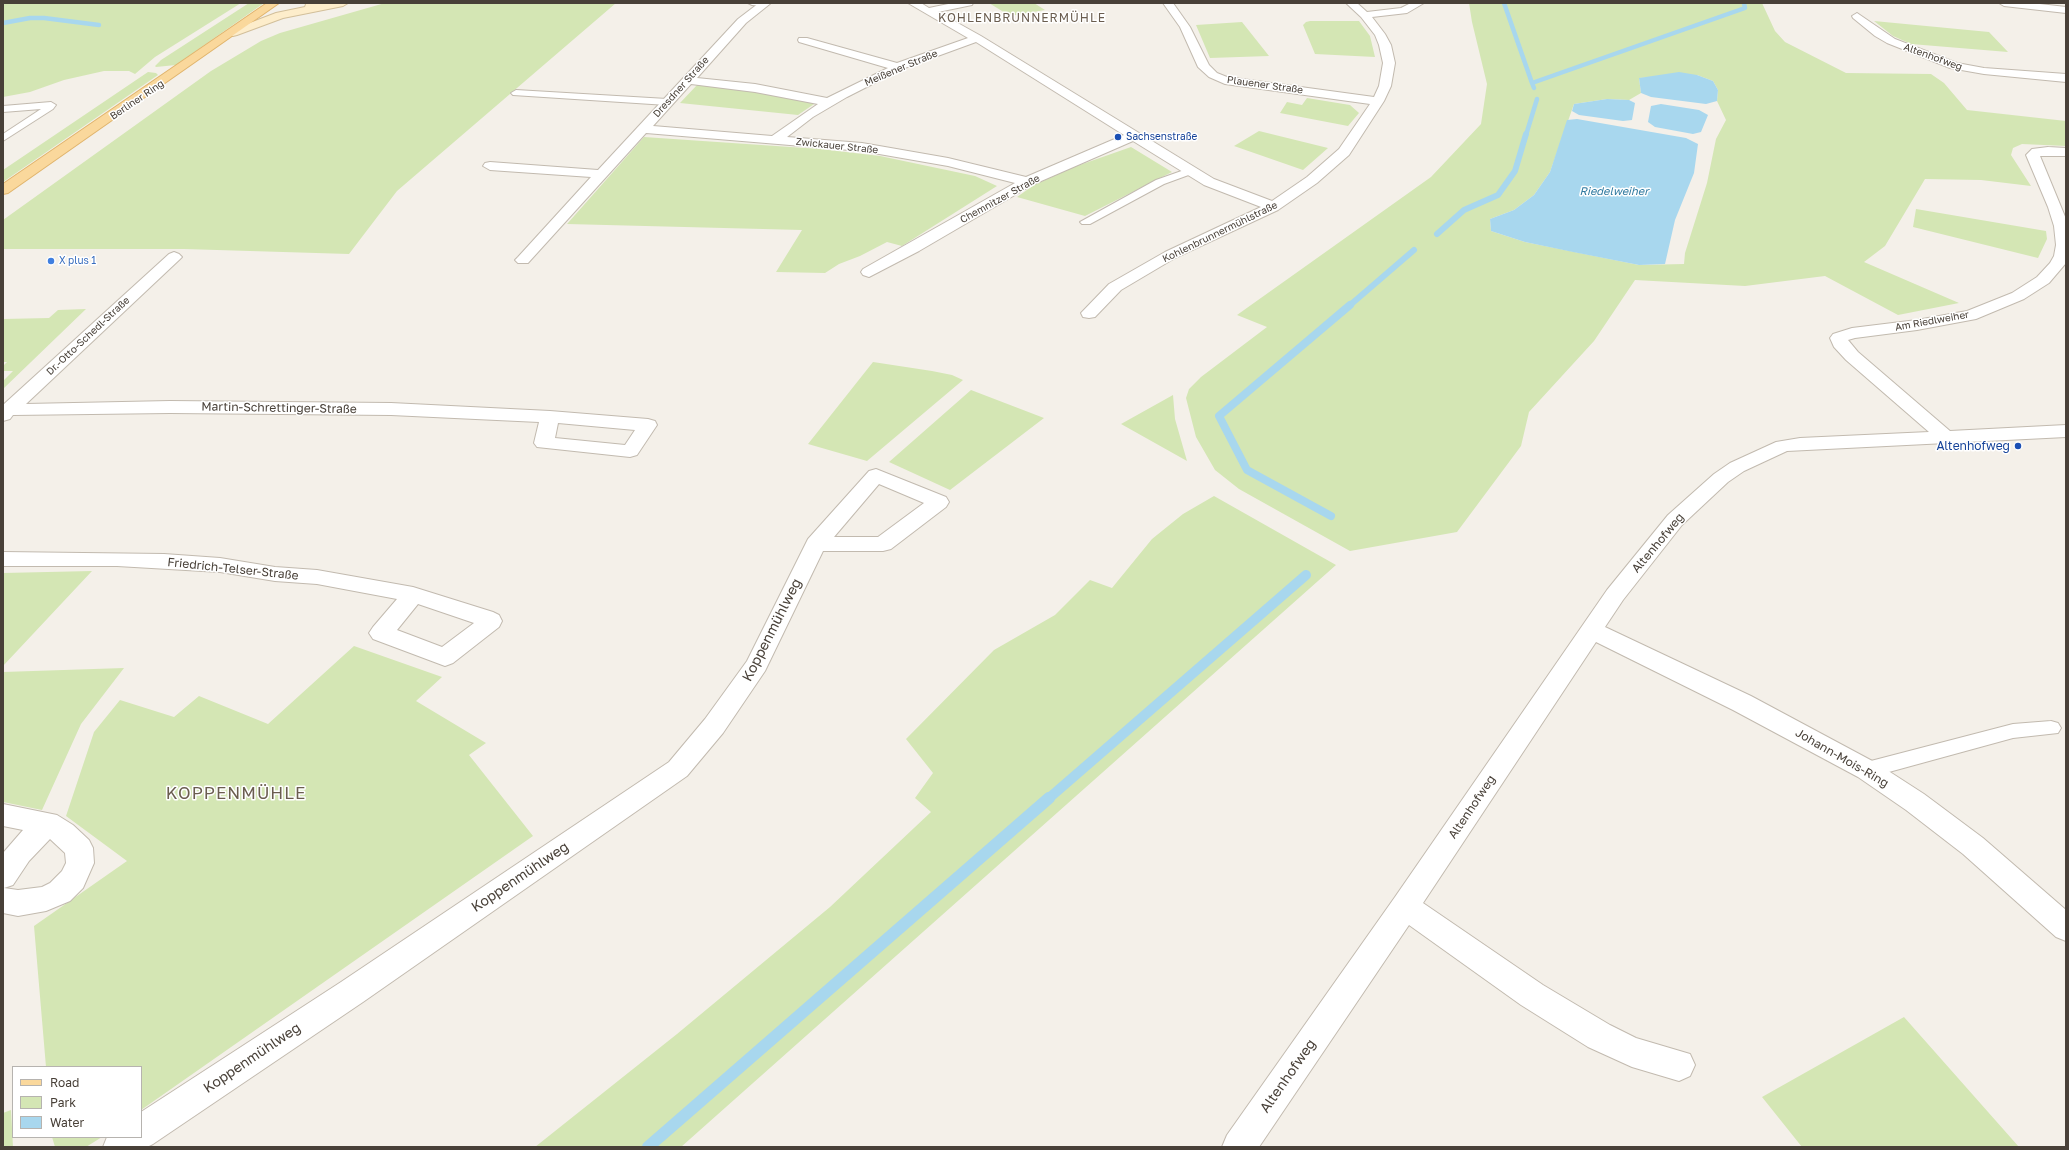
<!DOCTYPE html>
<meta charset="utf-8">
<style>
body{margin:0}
#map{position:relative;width:2069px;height:1150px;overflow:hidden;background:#f4f0e9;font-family:"Golos Text",sans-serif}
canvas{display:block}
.frame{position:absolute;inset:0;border:4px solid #484038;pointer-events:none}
.legend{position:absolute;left:12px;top:1066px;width:130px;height:72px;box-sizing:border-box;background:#fff;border:1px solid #b6b3af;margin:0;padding:5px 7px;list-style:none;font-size:12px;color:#484038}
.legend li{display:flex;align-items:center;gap:8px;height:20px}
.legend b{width:20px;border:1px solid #b6b3af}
</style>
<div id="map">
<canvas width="2069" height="1150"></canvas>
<div class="frame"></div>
<ul class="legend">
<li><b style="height:5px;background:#fad89c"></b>Road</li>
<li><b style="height:11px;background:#d4e6b4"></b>Park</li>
<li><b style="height:11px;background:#a8d7ee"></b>Water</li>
</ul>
</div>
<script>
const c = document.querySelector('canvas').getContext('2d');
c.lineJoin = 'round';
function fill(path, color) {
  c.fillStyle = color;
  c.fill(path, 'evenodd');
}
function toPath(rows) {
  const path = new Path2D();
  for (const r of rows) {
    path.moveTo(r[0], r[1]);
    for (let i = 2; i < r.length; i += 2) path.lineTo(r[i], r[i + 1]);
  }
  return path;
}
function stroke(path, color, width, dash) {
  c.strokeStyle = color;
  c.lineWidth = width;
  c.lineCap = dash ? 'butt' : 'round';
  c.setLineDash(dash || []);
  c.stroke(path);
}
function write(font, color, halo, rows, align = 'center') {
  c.font = font + ' "Golos Text",sans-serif';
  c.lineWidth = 3;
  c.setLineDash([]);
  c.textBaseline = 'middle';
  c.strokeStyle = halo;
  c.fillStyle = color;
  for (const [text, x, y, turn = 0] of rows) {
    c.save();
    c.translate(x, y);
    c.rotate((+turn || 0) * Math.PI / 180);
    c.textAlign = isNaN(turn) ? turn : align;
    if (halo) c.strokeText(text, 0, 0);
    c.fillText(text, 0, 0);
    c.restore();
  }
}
fill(toPath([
 [3,3,241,3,155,57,135,74,129,71,104,71,64,80,30,92,3,97],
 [249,3,264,3,176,65,156,67,155,66,161,60],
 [385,3,616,3,397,191,349,254,184,249,3,249,3,220,211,71,261,41,280,33],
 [989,3,1034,3,1045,10,1010,16],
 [1469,3,1762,3,1775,31,1785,42,1846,73,1931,74,1944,83,1967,110,2066,121,2066,146,2022,144,2013,148,2011,155,2031,186,1981,180,1925,179,1885,246,1864,262,1959,303,1898,315,1825,276,1745,286,1635,280,1594,341,1529,412,1521,446,1457,532,1350,551,1239,489,1215,470,1196,437,1186,398,1189,389,1201,377,1267,327,1237,315,1431,177,1481,124,1487,84,1472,22],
 [1697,75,1713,81,1718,90,1717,101,1726,120,1716,139,1707,183,1685,253,1684,264,1639,265,1525,242,1491,231,1490,219,1514,210,1534,195,1550,172,1574,104,1607,99,1629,100,1641,93,1639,78],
 [1310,21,1359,21,1370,36,1375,57,1315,54,1303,25,1306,22],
 [1874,21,1989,32,2008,52,1911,44,1893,36],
 [1242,22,1269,56,1210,58,1196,25],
 [148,72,156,73,158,75,3,182,3,170],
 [697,85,761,93,817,102,798,115,680,103],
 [1307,98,1350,105,1359,113,1348,126,1280,113,1287,102,1302,105],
 [1259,131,1328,148,1303,170,1234,146],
 [644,137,820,149,880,156,975,176,997,186,902,246,887,242,860,256,839,264,825,273,776,272,802,230,567,224],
 [1131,147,1172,172,1085,216,1017,197,1034,185,1074,167],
 [1916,209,2046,231,2047,239,2038,258,1913,227],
 [86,309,3,389,3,381,13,371,3,371,3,366,7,362,3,362,3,319,49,318,58,310],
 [873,362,932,371,952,375,963,380,867,461,808,444],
 [971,390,1044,418,950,490,889,462],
 [1173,395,1175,419,1187,461,1121,424],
 [1214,496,1336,565,681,1147,535,1147,677,1034,830,907,931,812,915,798,933,773,906,739,994,650,1055,615,1090,580,1112,588,1152,539,1183,514],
 [92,571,3,666,3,573],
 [354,646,442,677,416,701,486,743,469,755,533,836,141,1110,141,1067,46,1067,34,926,127,861,66,816,94,732,120,700,174,717,199,696,268,724],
 [124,668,81,724,42,810,3,802,3,672],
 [1904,1017,2019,1147,1802,1147,1762,1097],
 [11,1110,13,1147,3,1147,3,1113],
 [52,1137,102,1137,86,1147,55,1147]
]), '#d4e6b4');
fill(toPath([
 [1679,72,1697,75,1713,81,1718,90,1717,101,1706,104,1651,97,1641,93,1639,78],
 [1607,99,1629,100,1635,103,1632,120,1623,121,1579,115,1572,111,1574,104],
 [1661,104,1699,110,1708,115,1701,132,1693,134,1655,127,1648,122,1651,106],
 [1577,119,1686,138,1698,144,1694,173,1675,220,1665,264,1639,265,1573,252,1525,242,1491,231,1490,219,1514,210,1534,195,1550,172,1567,120]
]), '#a8d7ee');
stroke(toPath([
 [1504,3,1532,83],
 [3,23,30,18,44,18,99,25],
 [1534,88,1532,83,1745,8,1744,3],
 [1526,135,1537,99]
]), '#a8d7ee', 4.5);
stroke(toPath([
 [1437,234,1464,210,1498,195,1515,171,1526,134],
 [1349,306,1414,250]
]), '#a8d7ee', 6);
stroke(toPath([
 [1331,516,1247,470,1219,416,1350,305]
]), '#a8d7ee', 8);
stroke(toPath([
 [1048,799,1306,575]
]), '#a8d7ee', 10);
stroke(toPath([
 [648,1147,1049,798]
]), '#a8d7ee', 12);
const lane = toPath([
 [748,3,767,3,768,4,764,6,752,5,748,3],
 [516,90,667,99,672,102,667,105,513,95,511,93,516,90],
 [51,102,56,105,53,109,3,141,3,134,41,109,3,112,3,106,51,102],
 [1190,168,1195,171,1194,173,1164,184,1090,224,1082,224,1080,222,1156,180,1190,168],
 [2051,721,2058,723,2061,728,2058,733,2013,738,1867,778,1860,776,1857,770,1860,764,1867,762,2013,724,2051,721]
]);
const street = toPath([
 [759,3,771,3,746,23,697,78,755,84,827,98,888,68,799,42,798,40,799,38,807,38,897,63,968,38,908,3,921,3,929,8,953,3,973,3,972,5,938,12,981,36,1214,179,1272,201,1307,177,1339,149,1370,104,1225,84,1209,77,1198,67,1180,27,1163,3,1173,3,1190,27,1209,65,1217,73,1227,77,1374,97,1379,86,1383,63,1379,45,1375,35,1361,17,1346,3,1357,3,1367,12,1401,8,1411,3,1424,3,1407,13,1372,17,1385,34,1391,45,1395,63,1391,86,1384,101,1349,155,1317,183,1278,210,1175,258,1121,290,1095,317,1089,318,1083,317,1081,313,1109,284,1165,252,1261,207,1204,185,1133,141,1032,185,919,251,869,277,863,275,861,272,863,269,1015,183,948,166,862,151,646,133,528,263,518,263,515,260,518,257,591,177,490,170,483,166,485,163,490,162,598,170,738,19,759,3],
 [976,42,1124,135,1026,177,948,158,862,143,787,137,813,117,847,97,902,69,976,42],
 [691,84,755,92,818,104,772,136,653,126,691,84],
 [1999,3,2031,3,2066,7,2066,13,2004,6,1999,3],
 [1857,13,1895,39,1957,63,1984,68,2066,74,2066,82,1984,74,1950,68,1887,43,1875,36,1853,18,1852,16,1857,13],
 [2048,147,2066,148,2066,156,2040,156,2066,219,2066,263,2049,283,2024,299,1976,319,1917,330,1855,338,1848,340,1858,352,1950,431,2066,425,2066,437,1787,451,1744,471,1728,482,1682,525,1623,600,1605,627,1751,696,1876,763,1924,794,1983,838,2066,910,2066,941,2056,937,1963,854,1906,810,1858,777,1733,710,1596,642,1423,903,1543,985,1610,1025,1636,1038,1690,1054,1695,1065,1690,1076,1679,1081,1632,1067,1588,1047,1521,1005,1409,925,1259,1147,1222,1147,1227,1135,1395,897,1607,590,1668,515,1714,474,1730,463,1776,442,1800,438,1929,432,1846,360,1834,347,1830,338,1833,334,1852,328,1917,320,1967,311,2012,293,2037,277,2050,263,2054,256,2056,245,2054,226,2048,207,2026,155,2032,149,2048,147],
 [174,252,179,254,182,257,179,260,26,404,170,401,391,403,550,411,648,419,655,421,657,425,637,455,630,457,537,447,534,443,539,422,391,415,170,413,13,415,10,419,3,421,3,405,169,254,174,252],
 [558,423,635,430,625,445,555,438,558,423],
 [876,469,946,497,949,502,946,507,891,549,883,551,823,551,765,671,723,733,687,776,363,1002,153,1144,147,1147,103,1147,107,1137,141,1137,141,1112,341,982,669,762,705,719,747,661,808,539,869,471,876,469],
 [879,484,924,503,878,537,834,537,879,484],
 [3,552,164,554,220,558,275,567,317,570,413,587,493,612,499,615,502,621,499,627,453,663,445,666,373,639,369,633,373,627,397,599,317,584,275,581,220,572,117,566,3,566,3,552],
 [418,604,474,623,442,647,397,630,418,604],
 [3,804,57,815,73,825,89,840,93,848,94,863,83,888,70,901,46,911,18,916,3,913,3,853,23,830,3,826,3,804],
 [50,839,65,853,66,863,62,871,50,883,42,887,18,890,4,888,13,885,29,861,50,839]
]);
const secondary = toPath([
 [310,3,348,3,343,6,283,18,237,35,233,36,228,33,229,31,276,13,305,7,306,4,310,3]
]);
const primary = toPath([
 [267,3,279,3,8,193,3,194,3,184,267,3]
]);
stroke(lane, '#c2baaf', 2);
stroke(street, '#c2baaf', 2);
stroke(secondary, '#d2bf9a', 2);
stroke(primary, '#e0b46c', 2);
fill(lane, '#fff');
fill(street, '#fff');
fill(secondary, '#fdedcb');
fill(primary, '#fad89c');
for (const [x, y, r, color] of [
 [1118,137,4,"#1a4fb4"],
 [51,261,4,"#3f7fe0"],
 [2018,446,4,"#1a4fb4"]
]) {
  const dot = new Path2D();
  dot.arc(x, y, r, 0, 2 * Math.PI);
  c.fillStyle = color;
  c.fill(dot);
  stroke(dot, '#fff', 1.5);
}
write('10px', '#484038', '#fff', [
 ["Altenhofweg",1933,57,20],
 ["Meißener Straße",901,68,-23],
 ["Plauener Straße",1265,85,8],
 ["Dresdner Straße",681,87,-48],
 ["Berliner Ring",137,100,-34],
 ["Zwickauer Straße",837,146,6],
 ["Chemnitzer Straße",1000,199,-29],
 ["Kohlenbrunnermühlstraße",1220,232,-26],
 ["Am Riedlweiher",1932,321,-10],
 ["Dr.-Otto-Schedl-Straße",88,336,-43]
]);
write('10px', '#164399', '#fff', [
 ["Sachsenstraße",1126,137]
], 'left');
write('10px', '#366cbe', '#fff', [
 ["X plus 1",59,261]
], 'left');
write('italic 11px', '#307aa0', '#fff', [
 ["Riedelweiher",1614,192]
]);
c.letterSpacing = '1px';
write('12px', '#6a5d4f', '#fff', [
 ["KOHLENBRUNNERMÜHLE",1022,18]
]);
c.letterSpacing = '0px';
write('12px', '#484038', '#fff', [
 ["Martin-Schrettinger-Straße",279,408,1],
 ["Altenhofweg",1658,543,-50],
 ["Friedrich-Telser-Straße",233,569,6],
 ["Johann-Mois-Ring",1842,758,30],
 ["Altenhofweg",1472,807,-56]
]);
write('12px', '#164399', '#fff', [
 ["Altenhofweg",2010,446]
], 'right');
write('14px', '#484038', '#fff', [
 ["Koppenmühlweg",772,630,-63],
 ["Koppenmühlweg",520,877,-34],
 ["Koppenmühlweg",252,1058,-34],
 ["Altenhofweg",1288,1076,-55]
]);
c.letterSpacing = '1px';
write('17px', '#6a5d4f', '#fff', [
 ["KOPPENMÜHLE",236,794]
]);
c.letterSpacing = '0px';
</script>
